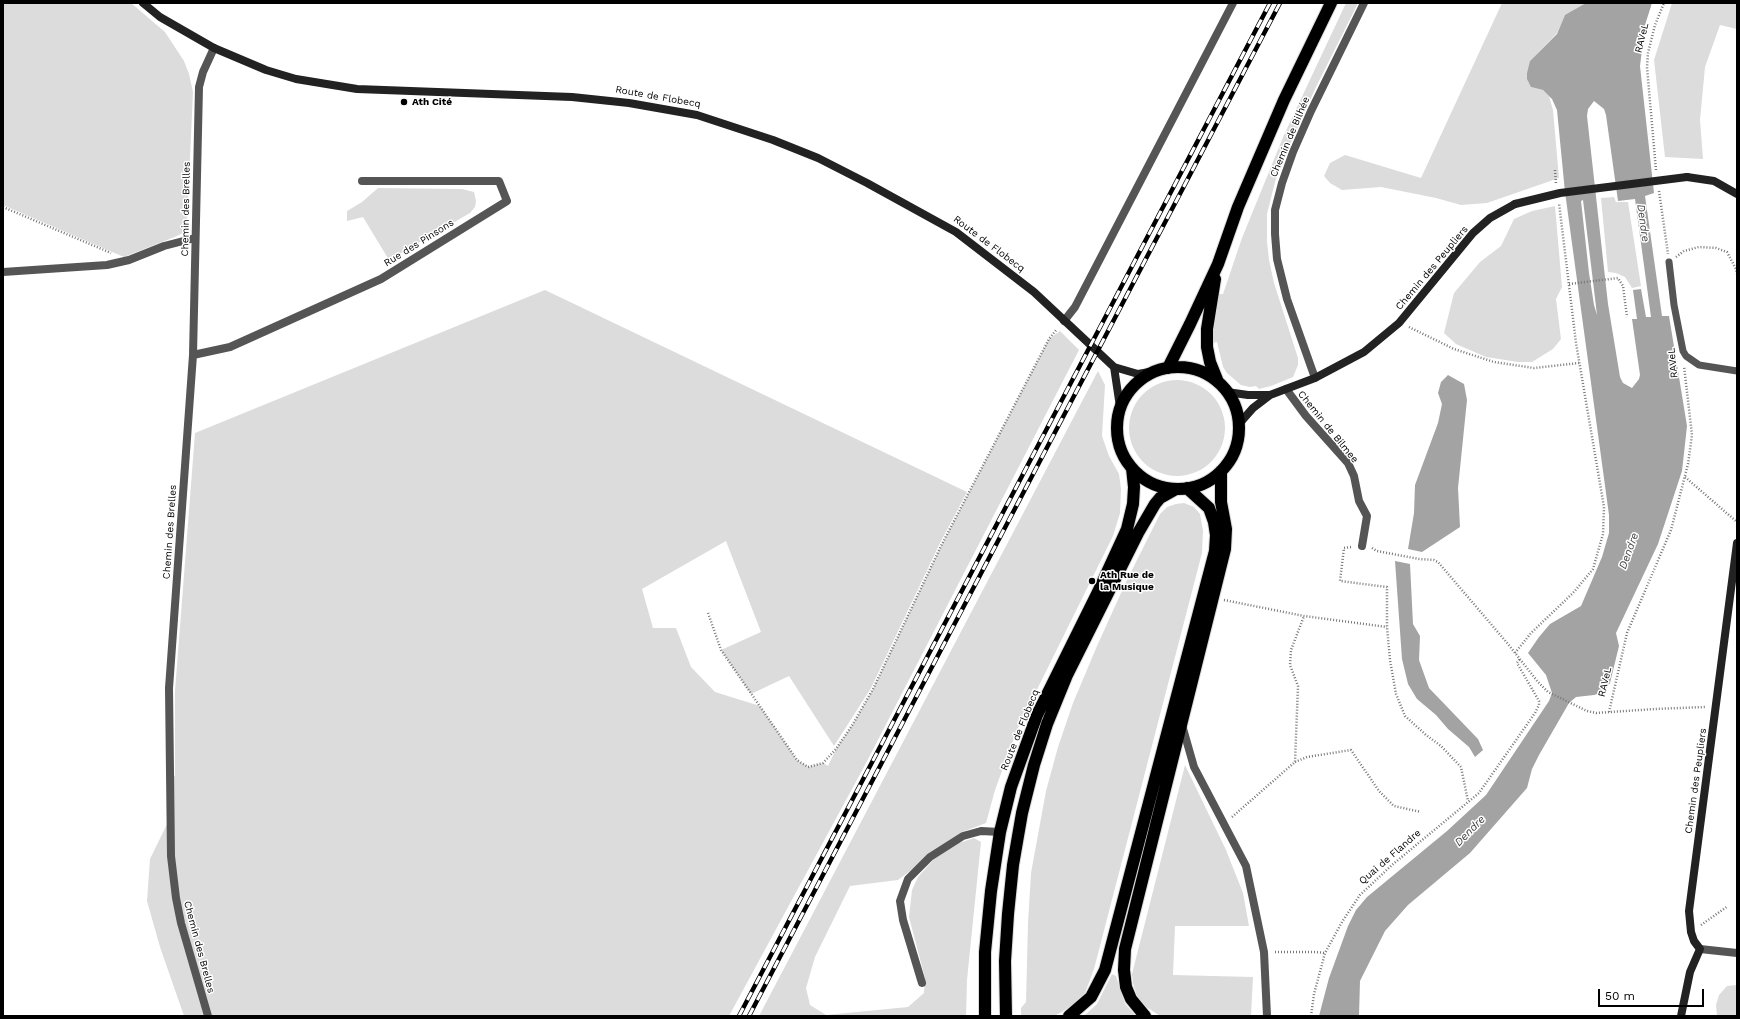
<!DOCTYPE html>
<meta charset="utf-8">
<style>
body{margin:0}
#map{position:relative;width:1740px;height:1019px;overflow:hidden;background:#fff;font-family:"Work Sans",sans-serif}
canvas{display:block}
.frame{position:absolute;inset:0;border:4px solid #000;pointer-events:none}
.scale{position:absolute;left:1598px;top:989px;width:106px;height:18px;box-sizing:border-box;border:2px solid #000;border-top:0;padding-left:5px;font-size:12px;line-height:14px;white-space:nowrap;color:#000;-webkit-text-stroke:3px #fff;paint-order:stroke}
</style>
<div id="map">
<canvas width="1740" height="1019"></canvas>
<div class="frame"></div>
<div class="scale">50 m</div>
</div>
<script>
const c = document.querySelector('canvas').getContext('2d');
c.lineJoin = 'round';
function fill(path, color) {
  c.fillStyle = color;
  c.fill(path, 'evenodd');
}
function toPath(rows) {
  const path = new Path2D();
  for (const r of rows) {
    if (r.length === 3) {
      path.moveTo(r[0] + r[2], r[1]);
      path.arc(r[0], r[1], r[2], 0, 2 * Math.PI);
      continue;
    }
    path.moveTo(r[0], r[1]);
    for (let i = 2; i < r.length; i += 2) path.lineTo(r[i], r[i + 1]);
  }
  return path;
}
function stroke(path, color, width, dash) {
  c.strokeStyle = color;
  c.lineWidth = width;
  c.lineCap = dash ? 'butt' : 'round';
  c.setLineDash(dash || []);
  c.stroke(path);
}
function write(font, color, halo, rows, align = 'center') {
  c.font = font + ' "Work Sans",sans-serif';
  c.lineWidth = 3;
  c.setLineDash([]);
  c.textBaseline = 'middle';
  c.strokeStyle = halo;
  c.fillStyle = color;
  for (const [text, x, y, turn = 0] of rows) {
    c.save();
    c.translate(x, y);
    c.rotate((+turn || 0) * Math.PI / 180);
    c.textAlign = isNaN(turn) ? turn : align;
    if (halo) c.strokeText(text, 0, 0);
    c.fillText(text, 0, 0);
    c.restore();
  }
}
fill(toPath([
 [3,3,131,3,165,32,184,61,189,74,193,92,187,224,186,231,177,236,124,257,3,205],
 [1346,3,1358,3,1316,87,1284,158,1275,182,1267,214,1267,242,1269,260,1274,283,1298,358,1298,365,1293,377,1271,386,1259,389,1256,386,1250,387,1241,385,1227,373,1223,367,1217,342,1213,343,1215,314,1219,294,1223,294,1242,238,1284,135],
 [1502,3,1586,3,1565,16,1557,33,1530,61,1531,87,1543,90,1549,96,1553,110,1559,178,1487,203,1461,205,1436,198,1381,187,1342,190,1330,183,1324,176,1330,163,1345,155,1421,178],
 [1672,3,1737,3,1737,29,1720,25,1705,67,1700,120,1703,159,1665,157,1654,60],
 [378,188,462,189,474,192,476,201,475,207,470,213,389,260,363,217,347,221,347,211,362,202],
 [1614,197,1616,202,1628,202,1641,286,1632,288,1625,277,1616,273,1608,272,1601,198],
 [1555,206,1562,287,1556,299,1561,339,1553,349,1532,362,1518,362,1486,357,1456,344,1444,333,1454,293,1480,262,1501,246,1514,219,1532,211],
 [545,290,967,492,940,543,871,688,834,746,789,676,751,694,721,650,761,632,726,541,642,589,653,628,676,628,691,667,715,692,760,706,797,760,808,767,823,763,828,766,836,749,853,724,873,689,942,544,1049,339,1060,331,1079,350,865,765,729,1016,184,1016,160,947,147,901,150,859,170,818,169,774,175,776,175,691,195,433],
 [1098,371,1105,385,1102,436,1109,456,1119,474,1121,489,1120,513,1113,536,1017,730,995,790,986,823,962,832,898,880,850,886,815,957,806,988,810,1005,826,1015,908,1007,924,993,925,978,909,917,912,890,918,877,934,859,959,843,974,838,981,842,967,980,966,1016,759,1016],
 [1177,428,48],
 [1184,503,1194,507,1200,514,1203,531,1202,553,1094,969,1085,993,1072,1005,1062,1012,1054,1016,1021,1016,1021,1008,1026,1002,1028,923,1031,873,1046,791,1058,747,1073,703,1097,646,1126,582,1160,514,1167,507,1176,504],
 [1185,765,1226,850,1243,893,1249,926,1175,926,1173,975,1253,977,1251,1016,1160,1016,1145,1006,1137,996,1133,983,1132,974],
 [1112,974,1116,976,1125,1004,1136,1016,1084,1016,1097,1004],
 [1737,985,1737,1016,1717,1016,1716,1005,1719,995,1727,986]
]), '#dcdcdc');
fill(toPath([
 [1586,3,1652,3,1645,25,1640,66,1654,193,1645,196,1662,316,1669,316,1687,426,1682,471,1658,544,1616,633,1619,646,1610,683,1604,692,1594,695,1576,697,1569,703,1539,755,1532,769,1527,788,1470,853,1408,905,1385,931,1360,981,1359,1016,1319,1016,1329,978,1348,926,1356,910,1367,897,1447,831,1486,795,1549,701,1552,693,1546,675,1528,653,1539,637,1550,624,1581,606,1602,557,1609,533,1609,515,1565,192,1557,110,1552,99,1543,90,1531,87,1527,79,1527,73,1530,61,1557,34,1565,15],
 [1594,101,1604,109,1606,115,1618,201,1635,199,1651,317,1646,317,1641,289,1633,290,1637,319,1632,319,1640,375,1639,379,1632,388,1623,383,1620,377,1608,304,1587,116,1588,109],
 [1583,200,1592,273,1597,315,1594,305,1589,273,1581,201],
 [1448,375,1464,384,1467,400,1458,488,1460,527,1422,552,1408,549,1414,513,1415,485,1438,423,1442,404,1438,393,1441,382],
 [1395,561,1410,564,1413,624,1420,636,1419,660,1429,688,1478,739,1483,750,1475,757,1469,747,1448,729,1436,715,1417,699,1408,684,1402,659]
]), '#a3a3a3');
const highway = toPath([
 [1215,279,1207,329,1207,347,1210,362,1218,382],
 [1178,428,61],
 [1168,368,1190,324,1218,264,1238,207,1284,100,1331,3],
 [985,1016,985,952,991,891,1000,832,1011,787,1037,715,1098,592,1127,529,1133,504,1134,487,1132,468],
 [1006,1016,1005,961,1008,914,1013,865,1022,813,1034,765,1047,724,1067,675,1138,533,1155,504,1160,498,1176,489],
 [1069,1016,1091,997,1105,970,1215,551,1216,535,1214,522,1209,508,1187,488],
 [1145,1016,1131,999,1126,987,1124,970,1125,949,1225,549,1226,529,1221,502,1221,471]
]);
stroke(highway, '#dbdbdb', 14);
stroke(toPath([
 [1555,170,1556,184],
 [1656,170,1647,67,1648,53,1655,25,1664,3],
 [1659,191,1668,254],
 [3,207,111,253],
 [1676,257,1684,251,1699,247,1716,248,1727,252,1736,269,1737,274],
 [1569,284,1618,278,1623,286,1627,317],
 [1409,327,1454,349,1494,362,1534,368,1579,363],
 [1685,477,1737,522],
 [1351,547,1344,548,1340,581,1387,587,1387,627,1390,660,1396,694,1405,716,1426,735,1441,746,1461,767,1468,801],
 [1372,548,1377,551,1419,559,1434,560,1438,562,1508,644,1538,682,1548,692,1587,711,1596,713,1655,709,1705,707],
 [1224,600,1304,616,1387,627],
 [708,613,721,650,797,760,808,767,823,763,836,749,853,724,873,689,942,544,1049,339,1057,329],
 [1515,653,1531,633,1574,592,1593,569,1603,534,1604,507,1576,343,1559,203],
 [1609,712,1627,633,1671,530,1688,464,1692,435,1684,366],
 [1295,762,1307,757,1351,750,1379,791,1394,806,1421,812],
 [1232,817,1295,762,1298,686,1290,665,1291,650,1304,616],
 [1701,925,1728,906],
 [1275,952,1315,952,1325,953],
 [1311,1016,1314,994,1325,953,1342,922,1360,895,1392,865,1479,793,1535,713,1539,705,1539,701,1517,663,1520,659]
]), '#777', 2.5, [1, 2]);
stroke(toPath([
 [1669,262,1674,305,1683,351,1686,356,1699,365,1737,371]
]), '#555', 7);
stroke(toPath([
 [3,272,107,265,129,260,164,246,195,238],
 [1064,321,1075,307,1233,3],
 [193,355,230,347,381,279,507,201,499,181,362,181],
 [1315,378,1287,299,1277,259,1275,234,1275,210,1282,183,1293,152,1311,111,1364,3],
 [1286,389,1306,416,1348,463,1354,476,1359,501,1367,516,1362,546],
 [1182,725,1194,767,1246,866,1264,952,1267,1016],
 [1700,949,1737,953],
 [922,983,903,920,900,901,908,879,930,857,963,836,981,831,1000,832],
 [208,1016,181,923,176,898,171,856,169,688,193,355,199,87,203,72,214,48]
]), '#555', 8);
stroke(toPath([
 [143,3,160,17,214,48,266,70,296,79,357,89,572,97,629,103,697,115,773,140,818,158,867,183,956,232,1034,292,1114,367,1138,374,1155,371],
 [1687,177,1714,181,1737,194],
 [1114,367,1120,407],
 [1227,392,1248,395,1270,395,1315,378,1364,352,1399,323,1473,233,1490,218,1515,204],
 [1238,425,1253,408,1270,395],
 [1681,1016,1690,972,1700,949,1694,941,1691,932,1689,911,1737,543]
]), '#222', 8);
stroke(highway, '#000', 12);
const rail = toPath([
 [739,1016,1270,3],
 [749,1016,1280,3]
]);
stroke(rail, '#000', 4.5);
stroke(rail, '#fff', 3, [9]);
stroke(toPath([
 [1515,204,1560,193,1687,177]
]), '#222', 8);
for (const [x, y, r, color] of [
 [404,102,4,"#000"],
 [1092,581,4,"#000"]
]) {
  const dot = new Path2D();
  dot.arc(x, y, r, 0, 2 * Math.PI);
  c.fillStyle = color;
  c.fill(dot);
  stroke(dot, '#fff', 1.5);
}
write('10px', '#000', '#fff', [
 ["RAVeL",1642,38,-76],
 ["Route de Flobecq",658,97,10],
 ["Chemin de Bilhée",1290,137,-67],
 ["Chemin des Brelles",186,209,-89],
 ["Rue des Pinsons",419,243,-32],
 ["Route de Flobecq",989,244,37],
 ["Chemin des Peupliers",1432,268,-50],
 ["RAVeL",1673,363,-96],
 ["Chemin de Bilmee",1328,427,51],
 ["Chemin des Brelles",170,532,-86],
 ["RAVeL",1605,682,-77],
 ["Route de Flobecq",1020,730,-68],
 ["Chemin des Peupliers",1696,781,-82],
 ["Quai de Flandre",1390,857,-41],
 ["Chemin des Brelles",199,947,75]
]);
write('bold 10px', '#000', '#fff', [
 ["Ath Cité",412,102],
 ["Ath Rue de",1100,575],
 ["la Musique",1100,587]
], 'left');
write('italic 11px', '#444', '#fff', [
 ["Dendre",1643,223,82],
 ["Dendre",1629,551,-70],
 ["Dendre",1470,831,-45]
]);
</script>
